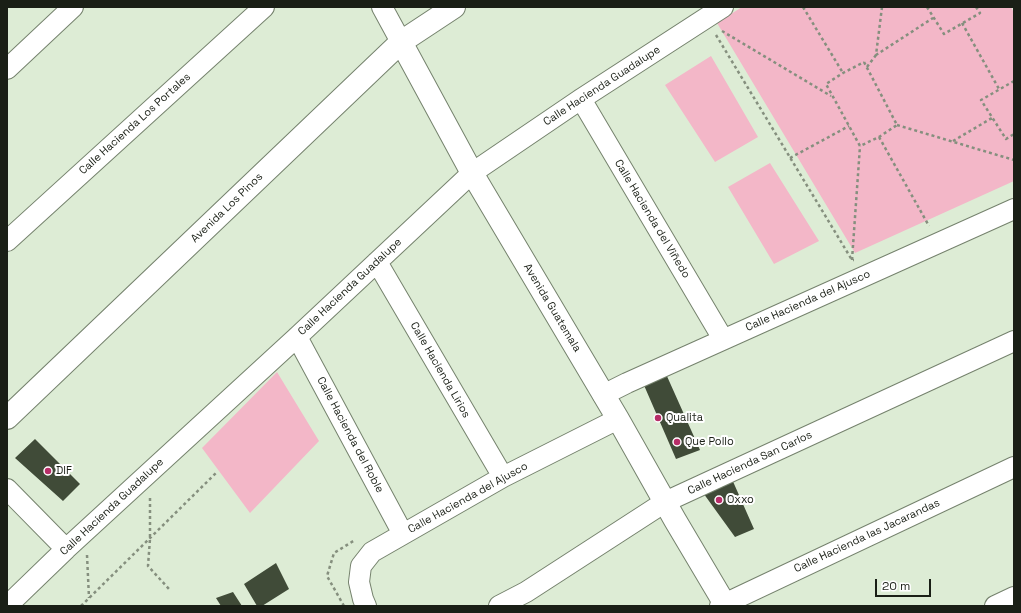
<!DOCTYPE html>
<meta charset="utf-8">
<style>
body{margin:0}
#map{position:relative;width:1021px;height:613px;overflow:hidden;background:#ddecd5;font-family:"Space Grotesk",sans-serif}
canvas{display:block}
.frame{position:absolute;inset:0;border:8px solid #1a1f16;pointer-events:none}
.scale{position:absolute;left:875px;top:579px;width:56px;height:18px;box-sizing:border-box;border:2px solid #1a1f16;border-top:0;padding-left:5px;font-size:12px;line-height:14px;white-space:nowrap;color:#1a1f16;-webkit-text-stroke:3px #fff;paint-order:stroke}
</style>
<div id="map">
<canvas width="1021" height="613"></canvas>
<div class="frame"></div>
<div class="scale">20 m</div>
</div>
<script>
const c = document.querySelector('canvas').getContext('2d');
c.lineJoin = 'round';
function fill(path, color) {
  c.fillStyle = color;
  c.fill(path, 'evenodd');
}
function toPath(rows) {
  const path = new Path2D();
  for (const r of rows) {
    path.moveTo(r[0], r[1]);
    for (let i = 2; i < r.length; i += 2) path.lineTo(r[i], r[i + 1]);
  }
  return path;
}
function stroke(path, color, width, dash) {
  c.strokeStyle = color;
  c.lineWidth = width;
  c.lineCap = dash ? 'butt' : 'round';
  c.setLineDash(dash || []);
  c.stroke(path);
}
function write(font, color, halo, rows, align = 'center') {
  c.font = font + ' "Space Grotesk",sans-serif';
  c.lineWidth = 4;
  c.setLineDash([]);
  c.textBaseline = 'middle';
  c.strokeStyle = halo;
  c.fillStyle = color;
  for (const [text, x, y, turn = 0] of rows) {
    c.save();
    c.translate(x, y);
    c.rotate((+turn || 0) * Math.PI / 180);
    c.textAlign = isNaN(turn) ? turn : align;
    if (halo) c.strokeText(text, 0, 0);
    c.fillText(text, 0, 0);
    c.restore();
  }
}
fill(toPath([
 [742,7,1011,7,1014,13,1014,181,855,253,717,23],
 [711,56,758,137,715,162,665,85],
 [770,163,819,241,774,264,728,187],
 [277,372,319,441,250,513,202,448]
]), '#f3b7c8');
fill(toPath([
 [666,374,700,450,676,459,643,383],
 [35,439,80,484,63,501,15,458],
 [731,477,754,529,735,537,701,490],
 [276,563,289,589,262,606,257,606,244,584],
 [233,592,242,606,221,606,216,598]
]), '#404b38');
const minor = toPath([
 [382,7,401,42],
 [7,69,73,7],
 [581,99,723,339],
 [7,241,264,7],
 [377,262,503,477],
 [297,337,403,534],
 [603,395,627,383,1014,209],
 [7,489,66,549],
 [7,606,66,549,297,337,472,173,581,99,723,7],
 [366,606,363,599,359,582,361,566,372,552,503,477,618,419],
 [499,606,526,592,665,502,1014,341],
 [720,606,1014,467],
 [995,606,1014,597]
]);
const tertiary = toPath([
 [401,42,472,173,618,419,675,520,726,606],
 [7,418,401,42,454,7]
]);
stroke(minor, '#75826d', 22);
stroke(tertiary, '#75826d', 24);
stroke(toPath([
 [803,7,843,73],
 [882,7,876,55,933,18],
 [927,7,944,34,980,13,976,7],
 [962,23,999,89],
 [722,31,831,96],
 [716,35,852,260,854,260],
 [864,62,897,125,879,137,860,146,826,84,843,73,864,62],
 [867,67,876,55],
 [1014,81,981,100,1006,139,1014,134],
 [897,125,1014,160],
 [879,137,929,226],
 [953,141,992,118],
 [790,158,849,126],
 [852,260,860,146],
 [150,498,150,539,148,566,169,589],
 [87,555,89,598],
 [81,606,216,473],
 [344,606,327,576,334,553,355,540]
]), '#858f7e', 2.5, [3, 3]);
stroke(minor, '#fff', 20);
stroke(tertiary, '#fff', 22);
for (const [x, y, r, color] of [
 [658,418,4,"#b72d68"],
 [677,442,4,"#b72d68"],
 [48,471,4,"#b72d68"],
 [719,500,4,"#b72d68"]
]) {
  const dot = new Path2D();
  dot.arc(x, y, r, 0, 2 * Math.PI);
  c.fillStyle = color;
  c.fill(dot);
  stroke(dot, '#fff', 1.5);
}
write('11px', '#1a1f16', '#fff', [
 ["Calle Hacienda Guadalupe",602,86,-33],
 ["Calle Hacienda Los Portales",135,124,-42],
 ["Avenida Los Pinos",227,208,-44],
 ["Calle Hacienda del Viñedo",652,219,59],
 ["Calle Hacienda Guadalupe",350,287,-43],
 ["Calle Hacienda del Ajusco",808,301,-24],
 ["Avenida Guatemala",552,308,59],
 ["Calle Hacienda Lirios",440,370,60],
 ["Calle Hacienda del Roble",350,435,62],
 ["Calle Hacienda San Carlos",750,463,-25],
 ["Calle Hacienda del Ajusco",468,498,-29],
 ["Calle Hacienda Guadalupe",112,507,-43],
 ["Calle Hacienda las Jacarandas",867,536,-25]
]);
write('11px', '#1a1f16', '#fff', [
 ["Qualita",666,418],
 ["Que Pollo",685,442],
 ["DIF",56,471],
 ["Oxxo",727,500]
], 'left');
</script>
